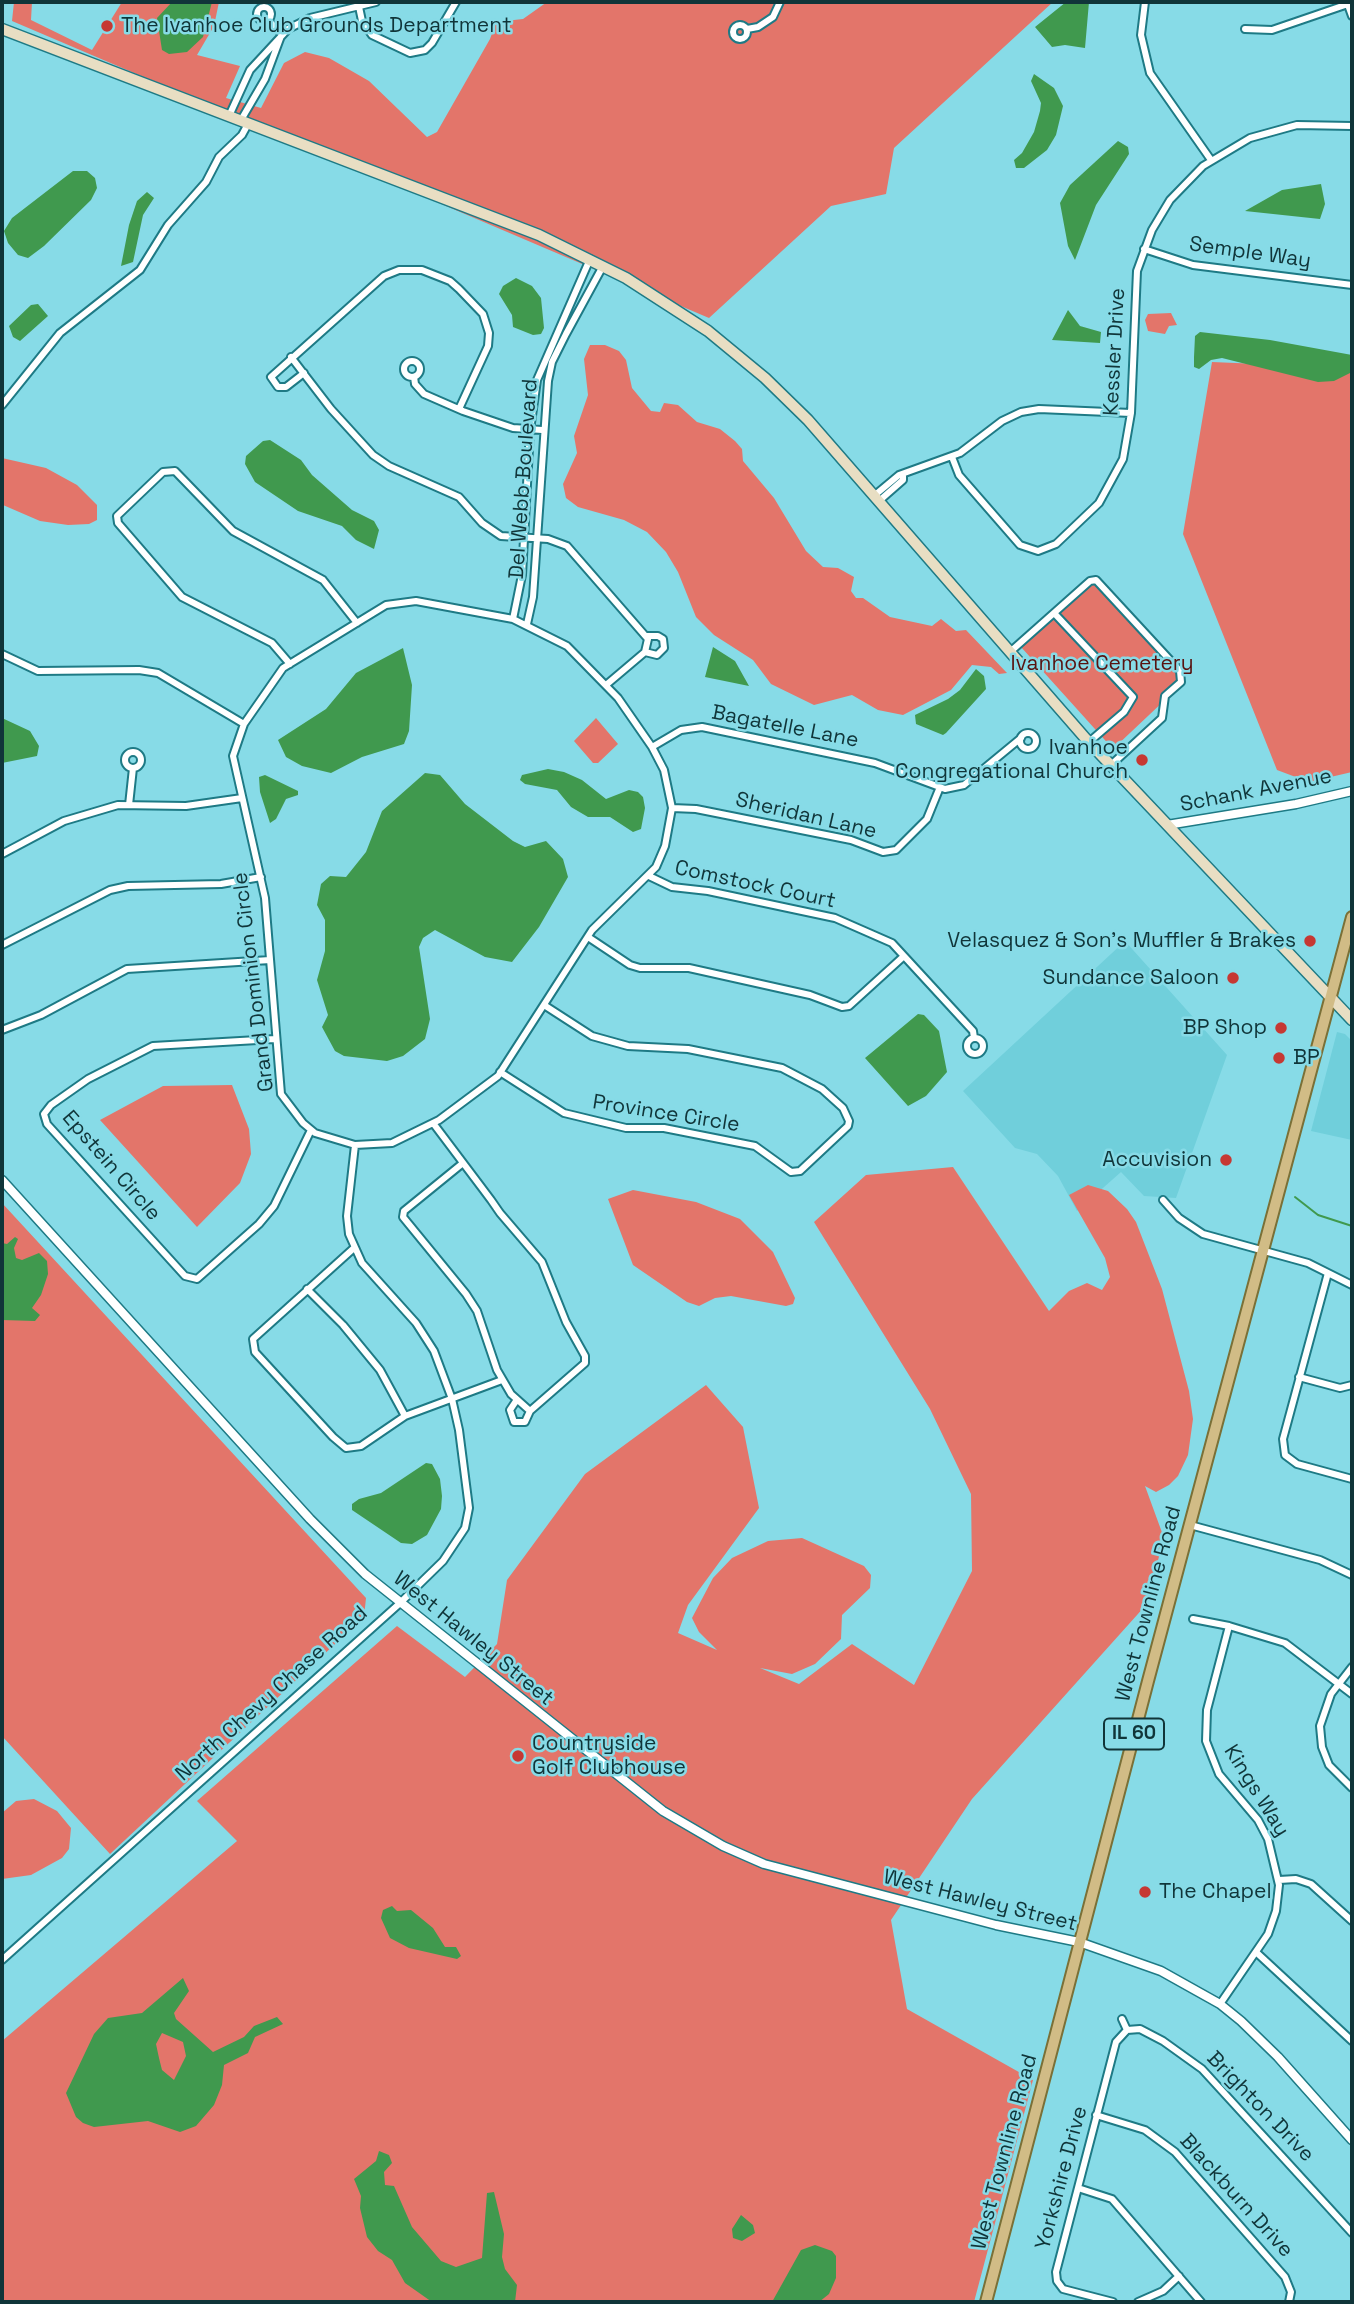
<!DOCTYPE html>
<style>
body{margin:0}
#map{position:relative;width:1354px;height:2304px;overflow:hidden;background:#87dbe7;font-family:"Space Grotesk",sans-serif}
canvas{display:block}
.frame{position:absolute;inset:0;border:4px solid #103539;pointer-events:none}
</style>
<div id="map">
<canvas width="1354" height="2304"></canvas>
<div class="frame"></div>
</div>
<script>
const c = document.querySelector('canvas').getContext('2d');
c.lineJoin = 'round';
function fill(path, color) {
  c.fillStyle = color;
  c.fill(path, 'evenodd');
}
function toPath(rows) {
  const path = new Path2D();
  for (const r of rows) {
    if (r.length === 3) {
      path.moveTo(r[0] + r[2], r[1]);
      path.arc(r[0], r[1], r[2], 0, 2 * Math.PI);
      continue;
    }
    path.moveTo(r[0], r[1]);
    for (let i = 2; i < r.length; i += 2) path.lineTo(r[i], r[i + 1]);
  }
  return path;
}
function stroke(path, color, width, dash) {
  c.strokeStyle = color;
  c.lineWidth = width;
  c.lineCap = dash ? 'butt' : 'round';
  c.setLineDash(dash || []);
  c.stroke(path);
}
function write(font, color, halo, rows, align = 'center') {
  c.font = font + ' "Space Grotesk",sans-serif';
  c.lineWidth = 5;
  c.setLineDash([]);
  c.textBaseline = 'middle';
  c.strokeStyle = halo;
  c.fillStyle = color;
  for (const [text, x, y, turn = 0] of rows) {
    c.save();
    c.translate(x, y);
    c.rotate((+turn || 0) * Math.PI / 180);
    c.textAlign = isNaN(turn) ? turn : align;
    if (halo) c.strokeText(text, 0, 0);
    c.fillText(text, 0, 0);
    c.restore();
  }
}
fill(toPath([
 [1125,941,1227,1055,1176,1198,1144,1196,1121,1172,1077,1211,1058,1176,1037,1154,1015,1148,963,1091],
 [1337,1032,1345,1034,1352,1041,1352,1140,1311,1131]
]), '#70cfdb');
fill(toPath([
 [14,2,32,2,31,20,92,50,122,2,219,2,214,26,197,55,240,66,226,98,261,108,284,63,305,52,329,58,369,81,427,137,437,132,490,39,496,22,523,19,547,2,1053,2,894,148,886,194,831,206,709,318,12,21],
 [1171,313,1177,325,1169,326,1165,334,1148,331,1145,320,1148,314],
 [590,345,605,345,619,351,626,360,632,388,651,411,660,412,664,403,678,405,697,422,720,429,735,441,742,449,743,461,774,498,806,551,823,567,838,568,854,577,851,591,856,598,863,598,890,617,932,626,941,619,956,631,966,630,1007,673,999,674,991,667,972,665,951,690,903,715,878,710,852,695,814,705,771,684,753,660,714,635,696,617,678,572,666,552,647,532,624,520,578,507,566,498,563,484,577,453,574,436,588,395,584,359],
 [1212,362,1352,368,1352,772,1309,782,1277,770,1183,534],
 [2,458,46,468,77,485,97,505,97,520,89,524,68,525,40,521,3,505],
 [1094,583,1184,682,1113,749,1021,647],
 [596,718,618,744,598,763,593,763,574,741],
 [232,1085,249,1129,251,1154,240,1183,197,1227,100,1120,163,1086],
 [953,1167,1049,1311,1069,1291,1087,1283,1102,1290,1110,1277,1105,1258,1069,1195,1088,1185,1108,1191,1127,1209,1136,1222,1162,1289,1189,1391,1193,1419,1188,1455,1178,1476,1169,1485,1156,1492,1145,1486,1164,1538,1146,1605,972,1799,891,1920,907,2009,1033,2080,974,2302,2,2302,2,2041,237,1841,197,1801,397,1626,465,1677,497,1644,507,1580,585,1474,706,1385,743,1427,759,1508,688,1605,678,1633,717,1650,699,1632,692,1618,713,1578,732,1558,768,1541,802,1538,864,1566,871,1575,870,1588,842,1615,841,1639,815,1664,792,1674,760,1668,799,1684,852,1644,914,1685,972,1571,971,1494,930,1409,814,1222,866,1175],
 [633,1190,696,1202,740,1219,773,1252,795,1298,793,1304,786,1306,731,1296,715,1298,699,1306,687,1302,633,1265,608,1199],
 [2,1203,366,1598,364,1617,110,1854,2,1736],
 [34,1799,57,1811,71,1828,69,1849,62,1858,31,1875,2,1879,2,1813,16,1801]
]), '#e3756a');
fill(toPath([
 [172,2,212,2,203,37,187,52,169,54,162,50,157,18],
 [1066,2,1089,2,1085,48,1065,45,1052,47,1035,27],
 [1034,74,1054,88,1063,106,1056,135,1047,150,1024,168,1016,168,1014,160,1022,153,1034,132,1040,111,1041,103,1031,81],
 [1118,141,1128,147,1129,154,1096,205,1075,260,1068,246,1060,203,1070,185],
 [73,171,87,171,95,178,97,188,91,200,44,246,28,258,18,255,8,243,4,231,12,218],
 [1321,184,1325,204,1320,219,1245,211,1282,190],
 [147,192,154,198,143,215,133,262,121,266,129,225,137,201],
 [516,278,532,286,541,298,544,328,541,334,533,335,513,327,512,315,499,294,503,286],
 [38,304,48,316,20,341,13,337,9,326,31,305],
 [1068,310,1080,326,1101,332,1100,343,1052,340],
 [1200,332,1270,340,1352,355,1352,372,1334,381,1318,382,1222,358,1211,360,1199,369,1194,367,1194,357,1195,336],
 [270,440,301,460,312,475,352,510,374,521,379,530,374,549,356,540,342,526,298,511,255,482,245,464,246,456,263,441],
 [713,647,735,661,749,686,705,677],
 [403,648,412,685,409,731,404,744,362,757,331,773,302,766,286,757,278,740,326,709,356,673],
 [976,669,984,676,986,689,946,733,943,735,916,724,915,715,948,699,960,690],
 [2,718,30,731,39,746,37,756,2,763],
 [548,769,564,772,582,780,606,799,629,790,638,792,643,797,645,808,641,829,633,832,610,817,588,817,571,807,557,790,525,784,520,780,522,775],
 [425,773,440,775,465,804,513,841,525,847,546,841,563,859,568,877,539,927,512,962,485,957,435,930,423,938,419,947,430,1019,425,1039,403,1056,387,1061,344,1056,335,1051,322,1027,328,1015,317,980,325,951,325,920,317,905,321,884,330,876,346,877,366,852,382,811],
 [265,775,298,791,298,795,286,799,276,819,270,823,260,792,259,777],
 [918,1014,924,1015,939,1031,947,1072,926,1096,908,1106,865,1058],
 [15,1237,18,1239,14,1248,16,1258,22,1260,39,1253,47,1261,48,1274,41,1295,32,1308,40,1315,35,1321,2,1320,2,1243,7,1244],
 [426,1463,432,1464,440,1479,442,1496,441,1509,427,1535,412,1544,401,1543,352,1510,352,1504,359,1499,381,1493],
 [392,1906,397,1911,411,1910,433,1928,445,1947,456,1947,461,1956,457,1959,409,1948,390,1938,381,1918,383,1910],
 [183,1978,189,1991,174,2013,176,2019,213,2052,244,2037,254,2026,277,2017,283,2024,255,2037,248,2053,224,2065,222,2085,214,2105,196,2126,180,2132,148,2121,94,2127,83,2123,76,2117,66,2093,94,2034,108,2018,142,2013],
 [162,2033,183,2042,186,2056,174,2080,162,2070,159,2058,156,2044],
 [379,2151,389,2155,392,2163,384,2172,385,2185,394,2186,412,2227,441,2261,456,2267,482,2258,487,2193,494,2192,504,2234,502,2257,505,2269,517,2285,515,2302,432,2302,405,2283,392,2260,378,2251,367,2237,360,2208,361,2196,354,2179,376,2161],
 [741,2215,753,2225,755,2233,742,2241,733,2238,732,2229],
 [815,2245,832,2251,836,2256,836,2278,829,2294,819,2302,772,2302,801,2250]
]), '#40994e');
stroke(toPath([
 [1295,1197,1318,1215,1352,1226]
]), '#40994e', 2);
const minor = toPath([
 [358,2,362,21,372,35,410,53,425,50,432,43,456,2],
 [1145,2,1141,35,1150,73,1211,160],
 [1347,2,1352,16],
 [264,14,7],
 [268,20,282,34],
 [740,32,7],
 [747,29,758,27,773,17,780,2],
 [1245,29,1272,30,1348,4],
 [229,116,250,70,288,29,310,18,376,2],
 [241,120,265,79,281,36],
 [1144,249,1193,265,1352,285],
 [291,357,331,409,373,455,389,466,459,497,482,523,501,536,548,539,567,546,648,639,645,652,606,685],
 [412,369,8],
 [304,373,286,387,278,387,271,377,384,276,399,270,422,270,450,281,459,289,483,314,489,333,488,346,459,409],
 [414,377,415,384,424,394,463,411,513,428,542,430],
 [2,405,60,333,140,270,168,225,206,182,219,157,242,135,248,124],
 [952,457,959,475,1020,545,1038,551,1056,544,1099,503,1123,459,1131,413,1137,271,1152,230,1170,200,1203,166,1250,138,1297,125,1352,126],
 [875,495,899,475,960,453,1002,421,1021,412,1039,409,1131,413],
 [879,501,903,480,903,476],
 [416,601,513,619,567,646,618,698,652,747,664,770,672,808,665,846,656,867,592,930,498,1076,439,1120,392,1143,355,1145,315,1133,303,1123,281,1094,265,898,233,756,244,724,283,668,386,605,416,601],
 [1054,613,1133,697,1124,712,1089,742],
 [513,619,522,575,530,430,537,380,590,259],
 [527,624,533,597,548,381,552,362,566,334,603,266],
 [645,652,657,655,664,648,663,639,658,636,647,636],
 [1010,652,1090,581,1096,580,1180,671,1181,682,1165,696,1162,718,1111,765],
 [2,654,38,671,139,670,158,673,244,724],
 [290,664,272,643,182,597,118,523,117,516,163,472,175,471,233,531,323,580,357,623],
 [1028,741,8],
 [652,747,681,730,702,727,875,763,945,789,964,785,1021,738],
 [133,760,8],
 [129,805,133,768],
 [672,808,696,809,851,840,883,852,896,850,927,819,940,787],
 [2,854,64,821,118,805,186,806,242,798],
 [649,876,672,887,708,891,835,918,892,943,973,1031,974,1038],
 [588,937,630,965,640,968,689,968,810,995,842,1007,849,1006,904,956],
 [2,945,110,890,128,886,221,884,261,877],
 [2,1030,41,1015,127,969,270,960],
 [975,1046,8],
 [275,1039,153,1046,88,1079,51,1105,44,1114,47,1124,185,1276,197,1279,259,1224,274,1206,311,1130],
 [500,1072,564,1113,626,1128,664,1128,755,1146,791,1172,800,1171,848,1126,849,1121,843,1108,822,1089,782,1068,688,1049,628,1046,592,1036,544,1005],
 [433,1123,482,1188,491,1200,500,1213,542,1262,566,1322,585,1356,585,1363,530,1411,511,1394,497,1370,477,1311,466,1294,403,1217,404,1211,463,1163],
 [1163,1200,1179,1218,1203,1234,1308,1263,1352,1285],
 [354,1248,253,1339,255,1352,333,1437,346,1448,361,1446,405,1416,502,1380],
 [1328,1273,1283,1439,1285,1455,1297,1464,1352,1479],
 [307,1289,343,1325,380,1370,405,1416],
 [1299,1377,1340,1388,1352,1385],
 [516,1401,510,1410,514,1422,525,1422,530,1411],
 [1190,1525,1320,1560,1352,1575],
 [1193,1619,1229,1626,1285,1643,1352,1694],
 [1352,1667,1331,1694,1320,1726,1322,1747,1329,1765,1352,1788],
 [1279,1880,1296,1879,1311,1884,1352,1921],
 [1257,1953,1352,2041],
 [2,1960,399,1604,443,1561,465,1528,469,1508,459,1430,452,1399,434,1351,416,1323,362,1263,349,1234,347,1216,355,1145],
 [1220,2004,1268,1934,1276,1911,1279,1885,1268,1839,1258,1820,1219,1774,1206,1741,1207,1710,1229,1626],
 [1122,2019,1127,2030],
 [1127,2030,1140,2029,1163,2041,1202,2069,1352,2233],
 [1096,2115,1145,2130,1175,2152,1285,2277,1291,2292,1289,2302],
 [1078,2188,1112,2199,1201,2302],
 [1113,2302,1063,2289,1057,2281,1056,2272,1116,2042,1127,2030],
 [1138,2302,1163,2291,1179,2276]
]);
const tertiary = toPath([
 [1167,825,1296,804,1352,791],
 [2,1180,310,1519,365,1574,663,1811,723,1846,764,1864,996,1925,1079,1942,1161,1971,1220,2004,1241,2021,1278,2057,1352,2140]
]);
const secondary = toPath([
 [2,29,539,235,626,278,708,331,765,378,808,420,1086,739,1352,1020]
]);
const primary = toPath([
 [986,2302,1148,1681,1352,917]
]);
stroke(minor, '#1e7a85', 10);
stroke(tertiary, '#1e7a85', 11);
stroke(secondary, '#1e7a85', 13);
stroke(primary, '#7a7037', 14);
stroke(minor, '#fff', 6);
stroke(tertiary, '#fff', 8);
stroke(secondary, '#e8dec3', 10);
stroke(primary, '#d1bc86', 10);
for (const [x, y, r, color] of [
 [107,26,7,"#c63833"],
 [1142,760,7,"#c63833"],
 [1310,941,7,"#c63833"],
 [1233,978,7,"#c63833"],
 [1281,1028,7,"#c63833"],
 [1279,1058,7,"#c63833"],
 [1226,1160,7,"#c63833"],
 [518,1756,7,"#c63833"],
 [1145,1892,7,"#c63833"]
]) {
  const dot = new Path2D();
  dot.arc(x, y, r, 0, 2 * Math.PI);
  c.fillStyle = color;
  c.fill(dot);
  stroke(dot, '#87dbe7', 2.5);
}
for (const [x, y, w] of [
 [1134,1734,60]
]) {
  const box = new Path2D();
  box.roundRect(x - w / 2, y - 15.5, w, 31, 5);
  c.fillStyle = '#87dbe7';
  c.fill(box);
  stroke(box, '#103539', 2);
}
write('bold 19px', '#103539', null, [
 ["IL 60",1134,1734]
]);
write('21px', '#103539', '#87dbe7', [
 ["The Ivanhoe Club Grounds Department",121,26,"left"],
 ["Ivanhoe",1128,748],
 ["Congregational Church",1128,772],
 ["Velasquez & Son's Muffler & Brakes",1296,941],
 ["Sundance Saloon",1219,978],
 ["BP Shop",1267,1028],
 ["BP",1293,1058,"left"],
 ["Accuvision",1212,1160],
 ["Countryside",532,1744,"left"],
 ["Golf Clubhouse",532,1768,"left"],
 ["The Chapel",1159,1892,"left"]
], 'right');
write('21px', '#103539', '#87dbe7', [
 ["Semple Way",1250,253,8],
 ["Kessler Drive",1115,352,-87],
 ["Del Webb Boulevard",524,479,-86],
 ["Bagatelle Lane",785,727,11],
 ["Schank Avenue",1256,791,-11],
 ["Sheridan Lane",806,816,13],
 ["Comstock Court",755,885,12],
 ["Grand Dominion Circle",254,982,-97],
 ["Province Circle",666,1114,9],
 ["Epstein Circle",111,1166,49],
 ["West Townline Road",1149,1604,-75],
 ["West Hawley Street",473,1639,39],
 ["North Chevy Chase Road",272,1694,-42],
 ["Kings Way",1256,1791,58],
 ["West Hawley Street",980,1901,14],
 ["Brighton Drive",1260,2107,46],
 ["West Townline Road",1005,2152,-75],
 ["Yorkshire Drive",1062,2178,-75],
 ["Blackburn Drive",1236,2196,48]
]);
write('21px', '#581210', '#87dbe7', [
 ["Ivanhoe Cemetery",1102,664]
]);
</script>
